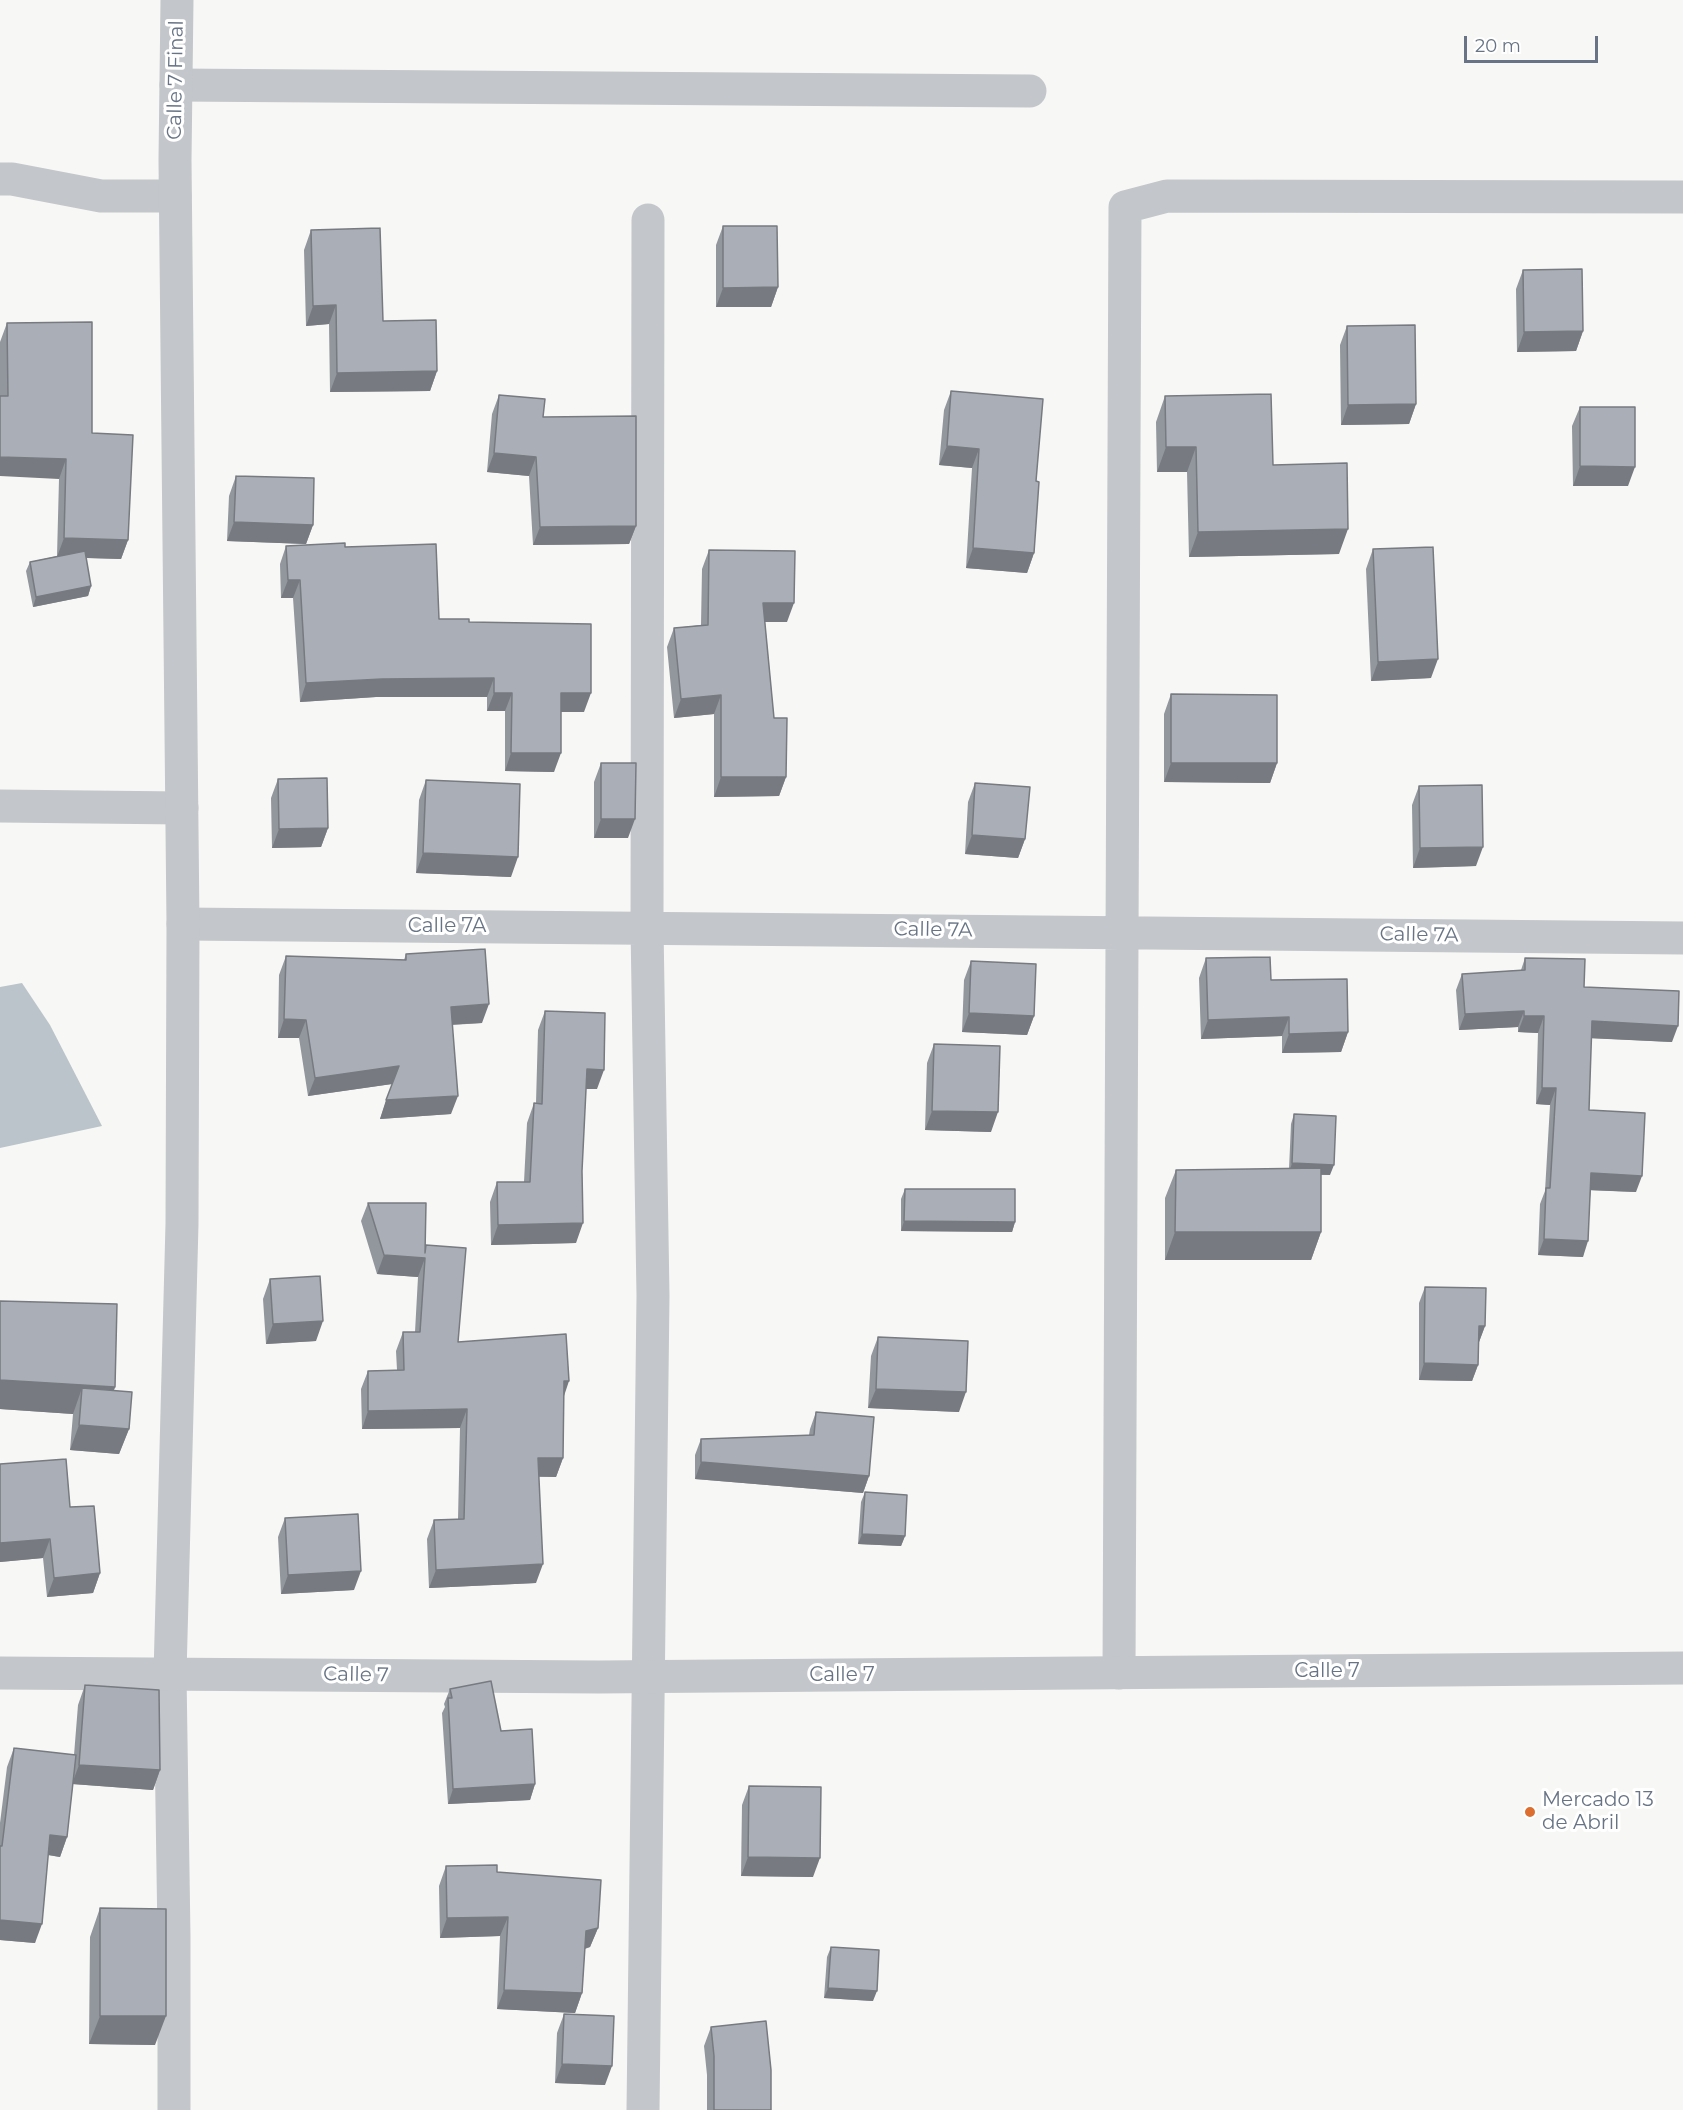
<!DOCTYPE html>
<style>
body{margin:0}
#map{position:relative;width:1683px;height:2110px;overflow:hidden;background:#f7f8f5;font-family:Montserrat,sans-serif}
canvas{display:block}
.scale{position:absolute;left:1464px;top:36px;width:134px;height:27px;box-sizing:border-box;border:3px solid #687485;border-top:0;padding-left:8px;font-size:18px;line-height:21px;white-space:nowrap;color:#687485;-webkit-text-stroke:4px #fff;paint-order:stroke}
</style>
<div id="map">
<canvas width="1683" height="2110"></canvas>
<div class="scale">20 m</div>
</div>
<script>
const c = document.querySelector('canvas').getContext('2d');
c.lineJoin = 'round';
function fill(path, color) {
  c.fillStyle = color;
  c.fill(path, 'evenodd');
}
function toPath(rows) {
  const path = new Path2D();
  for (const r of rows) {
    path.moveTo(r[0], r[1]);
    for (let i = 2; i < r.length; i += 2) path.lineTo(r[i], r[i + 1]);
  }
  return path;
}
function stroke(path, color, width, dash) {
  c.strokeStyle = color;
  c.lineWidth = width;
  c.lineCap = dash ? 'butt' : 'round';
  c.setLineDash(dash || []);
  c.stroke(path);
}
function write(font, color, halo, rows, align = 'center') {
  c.font = font + ' Montserrat,sans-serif';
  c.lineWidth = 6;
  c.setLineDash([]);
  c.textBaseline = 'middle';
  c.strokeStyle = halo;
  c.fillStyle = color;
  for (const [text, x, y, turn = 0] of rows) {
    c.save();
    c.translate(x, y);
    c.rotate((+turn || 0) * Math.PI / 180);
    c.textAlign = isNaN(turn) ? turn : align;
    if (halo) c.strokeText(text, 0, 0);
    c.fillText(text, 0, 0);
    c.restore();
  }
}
fill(toPath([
 [22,983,50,1025,102,1126,0,1148,0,987]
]), '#bbc4ca');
stroke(toPath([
 [176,85,1030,91],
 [0,179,12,179,101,196,175,196],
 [0,806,182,808],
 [183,924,1683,938],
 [1119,1673,1125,207,1167,196,1683,197],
 [170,1674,174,1937,174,2110],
 [643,2110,653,1296,647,927,648,220]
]), '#c3c6ca', 33);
stroke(toPath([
 [0,1673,599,1677,1683,1668],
 [170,1674,182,1224,183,924,175,160,177,0]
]), '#c3c6ca', 33);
fill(toPath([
 [723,226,778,287,771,307,716,307,716,245],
 [311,230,383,321,437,371,430,391,330,392,329,324,306,326,304,250],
 [1523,270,1583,331,1576,351,1517,352,1516,289],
 [7,323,92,433,128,540,121,559,86,558,91,586,88,596,33,607,26,571,30,562,57,556,59,479,0,396,0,342],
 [1347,326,1416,404,1409,424,1341,425,1340,345],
 [951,391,1036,481,1034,553,1027,573,966,568,972,468,939,465,944,410],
 [499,395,543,417,636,526,629,544,533,545,529,476,487,472,492,414],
 [1165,396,1273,465,1339,554,1189,557,1187,472,1157,472,1156,422],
 [1580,407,1628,486,1573,486,1572,426],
 [236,476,313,525,306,544,227,541,229,496],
 [286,546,345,547,439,619,469,622,584,712,561,712,554,772,505,771,505,711,487,711,487,697,376,697,300,702,293,598,281,598,280,564],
 [1373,549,1431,678,1371,681,1366,569],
 [709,550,787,622,765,622,774,718,786,777,779,796,714,797,714,714,674,718,667,647,674,628,701,625,702,569],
 [1171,694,1277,763,1270,783,1164,782,1164,714],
 [601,763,628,838,594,838,594,782],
 [278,779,328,828,321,847,272,848,271,798],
 [426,780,511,877,416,873,419,800],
 [975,783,1025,839,1018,858,965,854,968,802],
 [1419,786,1476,866,1413,868,1412,805],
 [406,954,482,1023,452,1025,451,1114,380,1119,392,1084,308,1096,299,1038,278,1038,279,975,286,956,404,960],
 [1206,958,1271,980,1348,1032,1341,1052,1282,1053,1282,1036,1201,1039,1199,978],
 [1525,958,1584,987,1672,1042,1591,1038,1589,1110,1636,1192,1591,1190,1583,1257,1538,1255,1540,1204,1545,1191,1550,1105,1536,1104,1538,1033,1518,1032,1518,1027,1459,1030,1456,990,1462,974,1521,970],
 [971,961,1034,1016,1027,1035,962,1032,964,980],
 [545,1011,597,1089,586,1089,576,1243,491,1245,490,1202,497,1182,524,1182,527,1123,534,1103,536,1103,538,1030],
 [934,1044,991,1132,925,1130,927,1063],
 [1294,1114,1330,1175,1321,1175,1321,1232,1311,1260,1165,1260,1165,1198,1176,1170,1289,1169,1291,1124],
 [905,1189,1015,1222,1012,1232,901,1231,901,1199],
 [368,1203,425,1246,458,1342,564,1395,563,1458,556,1477,539,1477,536,1583,429,1588,427,1539,434,1520,458,1519,460,1428,362,1429,361,1389,368,1371,397,1370,396,1351,403,1332,415,1332,418,1277,377,1274,361,1221],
 [270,1279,316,1341,266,1344,263,1299],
 [1425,1287,1485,1326,1479,1342,1478,1365,1472,1381,1419,1380,1419,1303],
 [0,1301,115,1387,114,1390,129,1429,119,1454,70,1450,73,1414,0,1409],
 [878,1337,959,1412,868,1408,871,1356],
 [816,1412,869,1476,863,1493,695,1479,695,1455,701,1439,809,1435,810,1429],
 [0,1464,70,1507,100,1573,93,1593,47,1597,43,1558,0,1562],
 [865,1492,905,1536,901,1546,858,1544,861,1502],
 [285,1518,354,1590,281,1594,278,1537],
 [85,1685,160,1770,153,1790,73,1784,67,1837,60,1857,48,1855,35,1943,0,1940,0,1823,7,1767,14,1748,74,1755,78,1705],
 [450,1689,501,1731,535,1784,530,1800,448,1804,442,1713,445,1707,444,1704],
 [749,1786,813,1877,741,1876,742,1805],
 [446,1866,497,1872,598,1928,590,1947,585,1949,582,1993,575,2013,497,2009,500,1936,440,1938,439,1886],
 [100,1908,155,2045,89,2044,90,1937],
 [831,1947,873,2001,824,1998,827,1957],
 [564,2014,605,2085,555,2083,557,2033],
 [711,2027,771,2110,707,2110,707,2075,704,2046]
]), '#92969d');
fill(toPath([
 [778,287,771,307,716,307,723,288],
 [336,305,329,324,306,326,313,306],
 [1583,331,1576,351,1517,352,1524,332],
 [437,371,430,391,330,392,337,373],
 [1416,404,1409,424,1341,425,1348,405],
 [947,446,979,449,972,468,939,465],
 [1166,447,1196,447,1187,472,1157,472],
 [494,453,536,457,529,476,487,472],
 [0,457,66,459,59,479,0,476],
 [1580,466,1635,467,1628,486,1573,486],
 [234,522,313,525,306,544,227,541],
 [636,526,629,544,533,545,540,527],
 [1348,529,1339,554,1189,557,1198,532],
 [64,538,128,540,121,559,57,557],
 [973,548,1034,553,1027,573,966,568],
 [288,580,300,580,293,598,281,598],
 [91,586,88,596,33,607,36,597],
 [763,603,794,603,787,622,756,622],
 [1438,659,1431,678,1371,681,1378,662],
 [494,678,487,697,376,697,300,702,306,683,382,679],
 [494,693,512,693,505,711,487,711],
 [561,693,591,693,584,712,554,712],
 [721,695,714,714,674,718,681,699],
 [511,753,561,753,554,772,505,771],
 [1171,763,1277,763,1270,783,1164,782],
 [721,777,786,777,779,796,714,797],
 [601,819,635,819,628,838,594,838],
 [328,828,321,847,272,848,279,829],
 [972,835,1025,839,1018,858,965,854],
 [1483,847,1476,866,1413,868,1420,848],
 [423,853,518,857,511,877,416,873],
 [489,1004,482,1023,444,1025,451,1007],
 [1524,1011,1518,1027,1459,1030,1465,1014],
 [969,1013,1034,1016,1027,1035,962,1032],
 [1524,1016,1544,1016,1538,1033,1518,1032],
 [1289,1017,1282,1036,1201,1039,1208,1020],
 [284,1019,306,1020,299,1038,278,1038],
 [1592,1021,1678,1026,1672,1042,1586,1038],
 [1348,1032,1341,1052,1282,1053,1289,1034],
 [399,1066,392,1084,308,1096,315,1078],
 [587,1069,604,1070,597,1089,580,1089],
 [1542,1088,1556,1088,1550,1105,1536,1104],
 [458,1096,451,1114,380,1119,386,1100],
 [932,1111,998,1112,991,1132,925,1130],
 [1292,1163,1334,1165,1330,1175,1289,1173],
 [1591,1173,1642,1176,1636,1192,1585,1190],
 [904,1221,1015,1222,1012,1232,901,1231],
 [583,1223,576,1243,491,1245,498,1225],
 [1175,1232,1321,1232,1311,1260,1165,1260],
 [1544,1239,1588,1241,1583,1257,1538,1255],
 [384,1255,425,1258,418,1277,377,1274],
 [323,1321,316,1341,266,1344,273,1324],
 [1479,1326,1485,1326,1479,1342],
 [1424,1363,1478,1365,1472,1381,1419,1380],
 [0,1380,115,1387,105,1416,82,1388,73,1414,0,1409],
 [564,1381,569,1381,563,1399],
 [876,1389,966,1392,959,1412,868,1408],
 [467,1409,460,1428,362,1429,368,1411],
 [79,1425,129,1429,119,1454,70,1450],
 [538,1458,563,1458,556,1477,531,1476],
 [701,1462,869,1476,863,1493,695,1479],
 [862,1534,905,1536,901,1546,858,1544],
 [50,1539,43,1558,0,1562,0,1543],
 [543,1564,536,1583,429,1588,436,1570],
 [361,1571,354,1590,281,1594,288,1575],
 [100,1573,93,1593,47,1597,54,1578],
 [79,1765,160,1770,153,1790,72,1784],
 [535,1784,530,1800,448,1804,453,1789],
 [50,1835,67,1837,60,1857,43,1854],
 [748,1857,820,1858,813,1877,741,1876],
 [508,1917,500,1936,440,1938,447,1918],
 [0,1920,42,1924,35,1943,0,1940],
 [598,1928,590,1947,579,1950,586,1931],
 [828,1988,877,1991,873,2001,824,1998],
 [504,1990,582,1993,575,2013,497,2009],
 [100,2016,166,2016,155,2045,89,2044],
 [562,2064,612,2066,605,2085,555,2083]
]), '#777a80');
const building = toPath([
 [723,226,777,226,778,287,723,288,723,226],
 [380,228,383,321,436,320,437,371,337,373,336,305,313,306,311,230,380,228],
 [1582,269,1583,331,1524,332,1523,270,1582,269],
 [92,322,92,433,133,435,128,540,64,538,66,459,0,457,0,396,8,396,7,323,92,322],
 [1415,325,1416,404,1348,405,1347,326,1415,325],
 [951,391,1043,399,1036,481,1039,482,1034,553,973,548,979,449,947,446,951,391],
 [1271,394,1273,465,1347,463,1348,529,1198,532,1196,447,1166,447,1165,396,1271,394],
 [499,395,545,399,543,417,636,416,636,526,540,527,536,457,494,453,499,395],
 [1580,407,1635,407,1635,467,1580,466,1580,407],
 [236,476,314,478,313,525,234,522,236,476],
 [345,543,345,547,436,544,439,619,469,619,469,622,591,624,591,693,561,693,561,753,511,753,512,693,494,693,494,678,382,679,306,683,300,580,288,580,286,546,345,543],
 [1433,547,1438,659,1378,662,1373,549,1433,547],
 [709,550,795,551,794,603,763,603,774,718,787,718,786,777,721,777,721,695,681,699,674,628,708,625,709,550],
 [85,551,91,586,36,597,30,562,85,551],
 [1171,694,1277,695,1277,763,1171,763,1171,694],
 [601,763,636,763,635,819,601,819,601,763],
 [327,778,328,828,279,829,278,779,327,778],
 [426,780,520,784,518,857,423,853,426,780],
 [975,783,1030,787,1025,839,972,835,975,783],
 [1482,785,1483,847,1420,848,1419,786,1482,785],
 [485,949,489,1004,451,1007,458,1096,386,1100,399,1066,315,1078,306,1020,284,1019,286,956,406,960,406,954,485,949],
 [1270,957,1271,980,1347,979,1348,1032,1289,1034,1289,1017,1208,1020,1206,958,1270,957],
 [1525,958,1585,959,1584,987,1679,991,1678,1026,1592,1021,1589,1110,1645,1113,1642,1176,1591,1173,1588,1241,1544,1239,1546,1188,1550,1188,1556,1088,1542,1088,1544,1016,1524,1016,1524,1011,1465,1014,1462,974,1525,970,1525,958],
 [971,961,1036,964,1034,1016,969,1013,971,961],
 [545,1011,605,1013,604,1070,587,1069,582,1171,583,1223,498,1225,497,1182,530,1182,534,1103,542,1104,545,1011],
 [934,1044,1000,1046,998,1112,932,1111,934,1044],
 [1294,1114,1336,1116,1334,1165,1292,1163,1294,1114],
 [1321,1168,1321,1232,1175,1232,1176,1170,1321,1168],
 [905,1189,1015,1189,1015,1222,904,1221,905,1189],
 [368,1203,426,1203,425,1253,426,1245,466,1248,458,1342,566,1334,569,1381,564,1381,563,1458,538,1458,543,1564,436,1570,434,1520,464,1519,467,1409,368,1411,368,1371,404,1370,403,1332,420,1332,425,1258,384,1255,368,1203],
 [320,1276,323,1321,273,1324,270,1279,320,1276],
 [1425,1287,1486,1288,1485,1326,1479,1326,1478,1365,1424,1363,1425,1287],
 [0,1301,117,1304,115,1387,0,1380,0,1301],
 [878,1337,968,1341,966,1392,876,1389,878,1337],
 [82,1388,132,1392,129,1429,79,1425,82,1388],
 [816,1412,874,1417,869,1476,701,1462,701,1439,814,1435,816,1412],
 [66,1459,70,1507,94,1506,100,1573,54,1578,50,1539,0,1543,0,1464,66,1459],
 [865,1492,907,1495,905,1536,862,1534,865,1492],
 [358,1514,361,1571,288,1575,285,1518,358,1514],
 [491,1681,501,1731,532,1729,535,1784,453,1789,448,1698,452,1698,450,1689,491,1681],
 [85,1685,159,1690,160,1770,79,1765,85,1685],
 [14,1748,76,1755,67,1837,50,1835,42,1924,0,1920,0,1846,2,1846,14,1748],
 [749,1786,821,1787,820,1858,748,1857,749,1786],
 [497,1865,497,1872,601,1880,598,1928,586,1931,582,1993,504,1990,508,1917,447,1918,446,1866,497,1865],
 [100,1908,166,1909,166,2016,100,2016,100,1908],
 [831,1947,879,1950,877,1991,828,1988,831,1947],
 [564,2014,614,2016,612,2066,562,2064,564,2014],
 [766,2021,771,2070,771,2110,714,2110,714,2056,711,2027,766,2021]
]);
fill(building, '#aaafb7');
stroke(building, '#777a80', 1.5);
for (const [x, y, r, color] of [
 [1530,1812,6,"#dc6e30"]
]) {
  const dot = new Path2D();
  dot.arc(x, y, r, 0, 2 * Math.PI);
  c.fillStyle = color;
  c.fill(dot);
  stroke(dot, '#fff', 2);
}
write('20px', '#687485', '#fff', [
 ["Calle 7 Final",176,80,-89],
 ["Calle 7A",447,926],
 ["Calle 7A",933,930,1],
 ["Calle 7A",1419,935,1],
 ["Calle 7",1327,1671],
 ["Calle 7",356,1675,1],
 ["Calle 7",842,1675]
]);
write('20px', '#687485', '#fff', [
 ["Mercado 13",1542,1800],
 ["de Abril",1542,1823]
], 'left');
</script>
